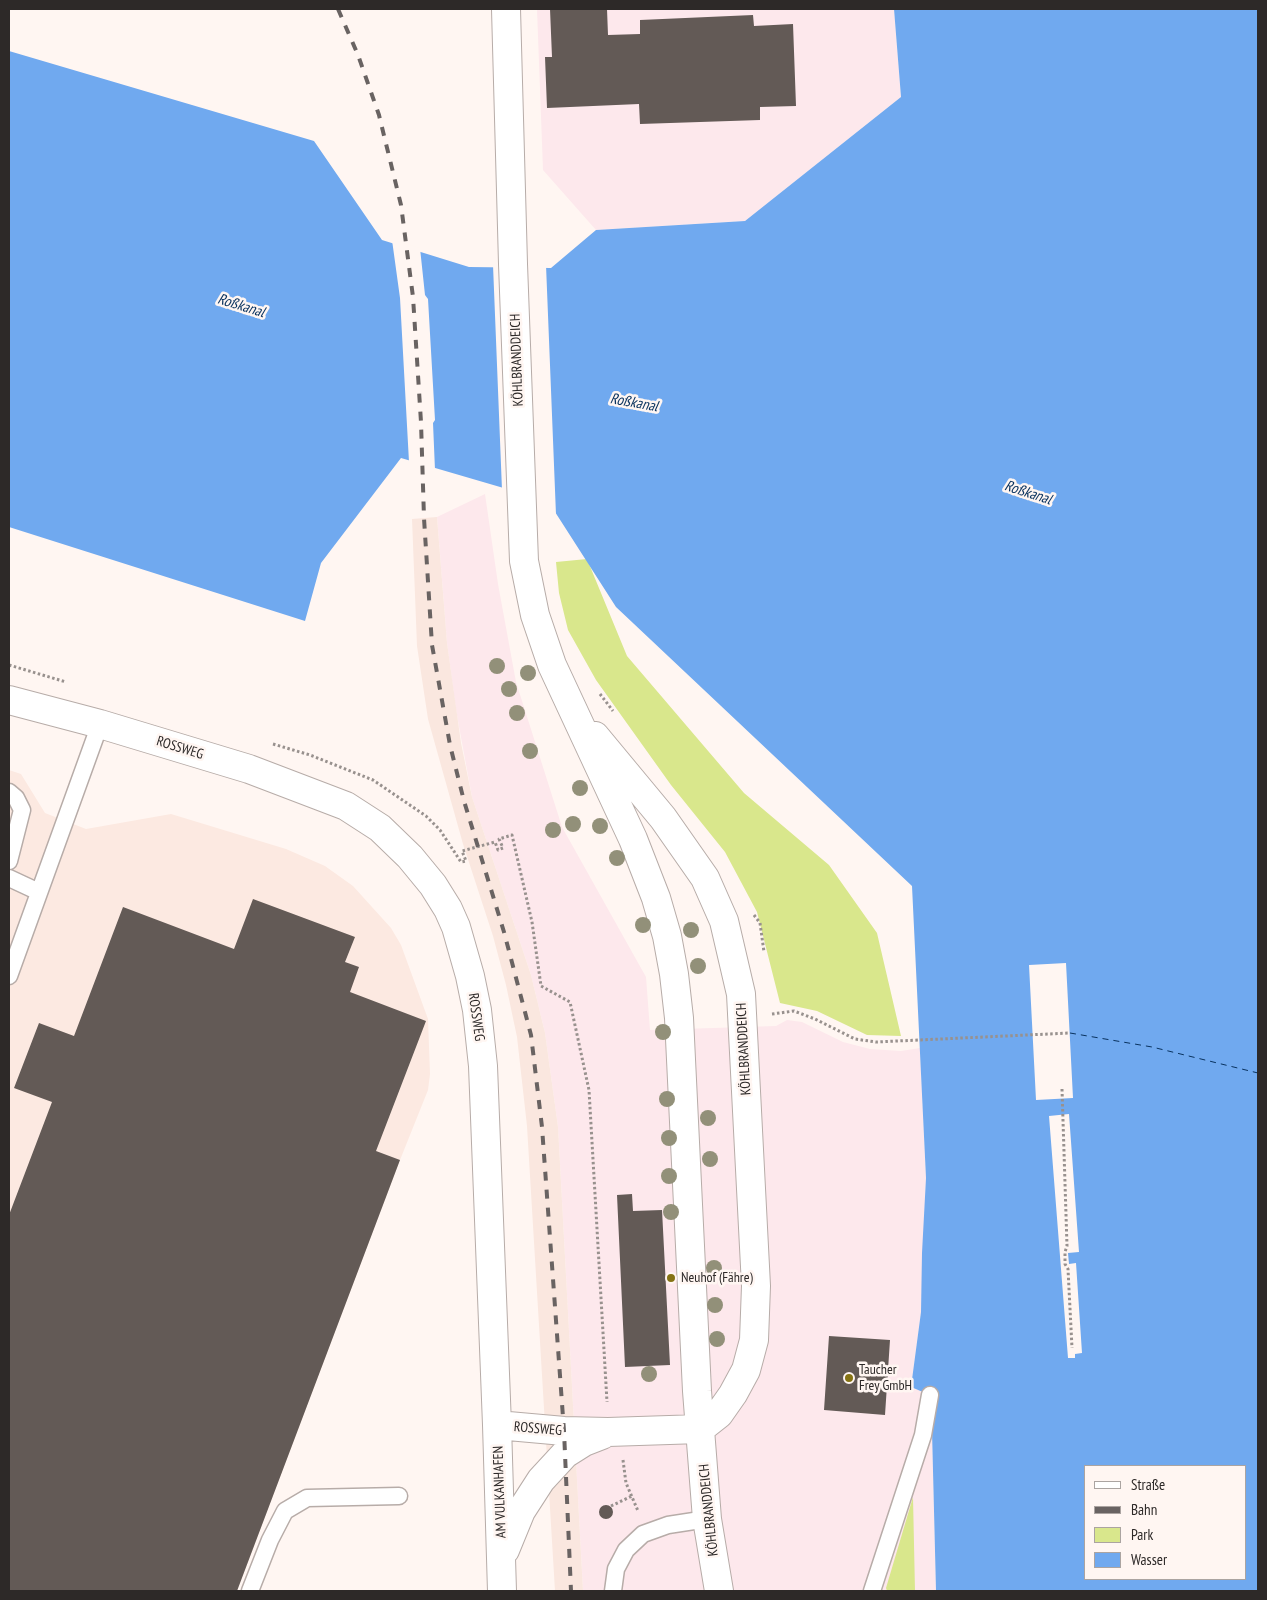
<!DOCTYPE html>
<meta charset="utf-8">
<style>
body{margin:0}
#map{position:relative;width:1267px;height:1600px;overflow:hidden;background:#fff6f2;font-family:"PT Sans Narrow",sans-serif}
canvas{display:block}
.frame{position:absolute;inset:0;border:10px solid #2d2928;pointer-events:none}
.legend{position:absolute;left:1084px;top:1465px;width:162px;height:115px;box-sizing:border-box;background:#fff6f2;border:1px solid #aba4a1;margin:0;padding:6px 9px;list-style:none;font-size:15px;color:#2d2928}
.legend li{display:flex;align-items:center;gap:10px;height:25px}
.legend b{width:25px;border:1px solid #aba4a1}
</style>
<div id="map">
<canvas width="1267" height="1600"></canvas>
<div class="frame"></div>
<ul class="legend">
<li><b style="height:6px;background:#fff"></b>Straße</li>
<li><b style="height:6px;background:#696362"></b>Bahn</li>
<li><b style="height:14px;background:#d9e78c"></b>Park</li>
<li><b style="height:14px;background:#70a9ef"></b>Wasser</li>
</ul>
</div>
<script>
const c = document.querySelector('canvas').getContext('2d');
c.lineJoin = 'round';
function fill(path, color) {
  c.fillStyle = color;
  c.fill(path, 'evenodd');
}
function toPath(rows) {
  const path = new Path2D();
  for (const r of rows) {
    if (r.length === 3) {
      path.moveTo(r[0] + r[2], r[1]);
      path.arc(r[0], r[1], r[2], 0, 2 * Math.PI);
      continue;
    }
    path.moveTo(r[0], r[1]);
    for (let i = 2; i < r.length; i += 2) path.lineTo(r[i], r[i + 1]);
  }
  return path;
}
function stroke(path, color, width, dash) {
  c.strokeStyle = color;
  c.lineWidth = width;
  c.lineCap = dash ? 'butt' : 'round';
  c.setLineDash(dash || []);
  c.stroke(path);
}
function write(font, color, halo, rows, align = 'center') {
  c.font = font + ' "PT Sans Narrow",sans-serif';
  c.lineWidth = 5;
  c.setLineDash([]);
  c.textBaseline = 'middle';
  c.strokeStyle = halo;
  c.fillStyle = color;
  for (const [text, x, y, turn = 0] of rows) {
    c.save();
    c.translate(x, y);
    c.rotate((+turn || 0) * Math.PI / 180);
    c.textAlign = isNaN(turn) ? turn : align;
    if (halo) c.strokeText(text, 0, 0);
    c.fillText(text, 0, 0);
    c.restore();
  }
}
fill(toPath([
 [537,9,894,9,901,97,745,221,596,230,543,170],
 [485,494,498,584,516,682,562,827,646,977,650,1030,776,1026,787,1020,802,1022,843,1042,870,1049,901,1051,920,1048,926,1178,921,1312,911,1387,930,1395,932,1431,936,1591,583,1591,558,1127,545,1033,531,975,472,797,456,710,447,643,437,517]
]), '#fde8ec');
fill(toPath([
 [9,770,21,774,45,813,86,829,171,814,286,849,325,866,353,886,391,928,401,945,428,1019,430,1074,428,1090,400,1160,237,1591,9,1591]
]), '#fce9e1');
fill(toPath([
 [437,517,447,643,461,743,472,797,531,975,545,1033,558,1127,583,1591,555,1591,527,1126,517,1037,506,985,493,936,463,844,428,719,417,646,412,519]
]), '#fae7df');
fill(toPath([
 [587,559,627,656,744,793,829,865,877,933,901,1036,867,1035,817,1011,780,1003,757,912,725,852,671,785,596,680,568,630,559,593,556,562],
 [913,1497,915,1591,887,1591,886,1588]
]), '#d9e78c');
fill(toPath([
 [894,9,1258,9,1258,1591,936,1591,932,1431,930,1395,911,1387,921,1312,922,1253,926,1178,912,886,616,607,548,501,401,458,321,563,305,621,9,527,9,51,314,141,382,240,469,267,551,268,596,230,745,221,901,97],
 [1086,1466,1246,1466,1246,1579,1086,1579]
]), '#70a9ef');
fill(toPath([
 [392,240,420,248,425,295,428,299,435,420,433,423,435,470,409,462,400,298],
 [493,265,546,265,556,515,547,503,502,490],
 [1066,963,1073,1098,1036,1100,1029,965],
 [1069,1114,1079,1252,1068,1253,1069,1264,1076,1263,1082,1353,1075,1354,1075,1358,1068,1358,1049,1116]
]), '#fff6f2');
stroke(toPath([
 [1070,1033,1152,1047,1258,1073]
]), '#09325e', 1, [6, 5]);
fill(toPath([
 [550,9,607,9,608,35,640,34,640,20,753,15,754,26,793,24,796,106,760,107,760,120,640,124,639,104,547,108,545,57,552,57],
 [253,899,355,937,345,962,359,967,350,992,426,1021,376,1151,400,1160,237,1591,9,1591,9,1215,52,1102,14,1088,39,1023,74,1036,123,907,234,949],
 [632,1194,633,1211,662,1210,670,1365,625,1367,617,1195],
 [829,1336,890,1340,885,1415,824,1410],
 [606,1512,7]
]), '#635a56');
const lane = toPath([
 [9,792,16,798,22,810,9,861],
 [9,878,39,892],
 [9,976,100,724],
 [250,1591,270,1540,285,1511,307,1498,399,1496],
 [613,1591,616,1569,626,1550,643,1534,668,1525,707,1519],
 [872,1591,923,1435,930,1395]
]);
const street = toPath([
 [506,9,513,264,524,561,535,615,552,665,633,839,656,898,667,936,674,974,679,1018,697,1391,707,1519,719,1591],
 [9,700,100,724,249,769,346,806,380,828,410,857,433,885,448,909,456,927,470,976,477,1010,483,1066,497,1425,502,1591],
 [595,736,663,818,705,878,724,921,741,994,756,1286,754,1340,746,1370,733,1394,719,1414,700,1429],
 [497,1425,564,1431,608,1432,700,1429],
 [505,1550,521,1511,541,1480,565,1454,584,1442,602,1435]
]);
stroke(lane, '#b7aca8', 19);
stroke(street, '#b7aca8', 30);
stroke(toPath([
 [9,665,66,682],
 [600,694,613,711],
 [273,744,310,755,373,780,426,816,440,830,461,862,466,861,462,851,495,842,498,850,503,848,499,839,512,835,532,922,541,986,570,1002,589,1090,607,1402],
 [754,915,760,923,764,952],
 [772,1014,794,1011,815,1019,855,1039,876,1042,1070,1033],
 [1062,1089,1067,1246,1065,1252,1065,1264,1068,1269,1072,1348],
 [623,1460,626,1483,638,1511],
 [611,1506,632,1496]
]), '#98918e', 3, [2.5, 2.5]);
stroke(lane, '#fff', 16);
stroke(street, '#fff', 28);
stroke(toPath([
 [338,9,358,55,379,115,401,205,413,297,421,422,424,518,432,645,450,745,464,801,504,932,531,1035,542,1127,564,1431,571,1591]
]), '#696362', 4, [9, 9]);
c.fillStyle = '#929079';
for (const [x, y] of [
 [497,666],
 [528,673],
 [509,689],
 [517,713],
 [530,751],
 [580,788],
 [573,824],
 [600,826],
 [553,830],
 [617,858],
 [643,925],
 [691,930],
 [698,966],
 [663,1032],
 [667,1099],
 [708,1118],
 [669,1138],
 [710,1159],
 [669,1176],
 [671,1212],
 [714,1268],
 [715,1305],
 [717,1339],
 [649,1374]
]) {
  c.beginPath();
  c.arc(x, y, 8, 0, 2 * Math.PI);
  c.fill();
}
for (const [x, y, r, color] of [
 [671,1278,5,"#857314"],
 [849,1378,5,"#857314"]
]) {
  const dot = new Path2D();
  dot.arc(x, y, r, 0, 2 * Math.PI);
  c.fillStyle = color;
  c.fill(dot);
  stroke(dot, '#fff6f2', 2);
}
write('14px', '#2d2928', '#fff6f2', [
 ["KÖHLBRANDDEICH",517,360,-92],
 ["ROSSWEG",180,748,17],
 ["ROSSWEG",476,1017,82],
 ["KÖHLBRANDDEICH",744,1049,-93],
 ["ROSSWEG",538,1429,5],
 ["AM VULKANHAFEN",500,1492,-92],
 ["KÖHLBRANDDEICH",709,1510,-96]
]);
write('14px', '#2d2928', '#fff6f2', [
 ["Neuhof (Fähre)",681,1278],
 ["Taucher",859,1370],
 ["Frey GmbH",859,1386]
], 'left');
write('italic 15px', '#09325e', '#fff6f2', [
 ["Roßkanal",241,306,17],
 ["Roßkanal",634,403,10],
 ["Roßkanal",1028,493,18]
]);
</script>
